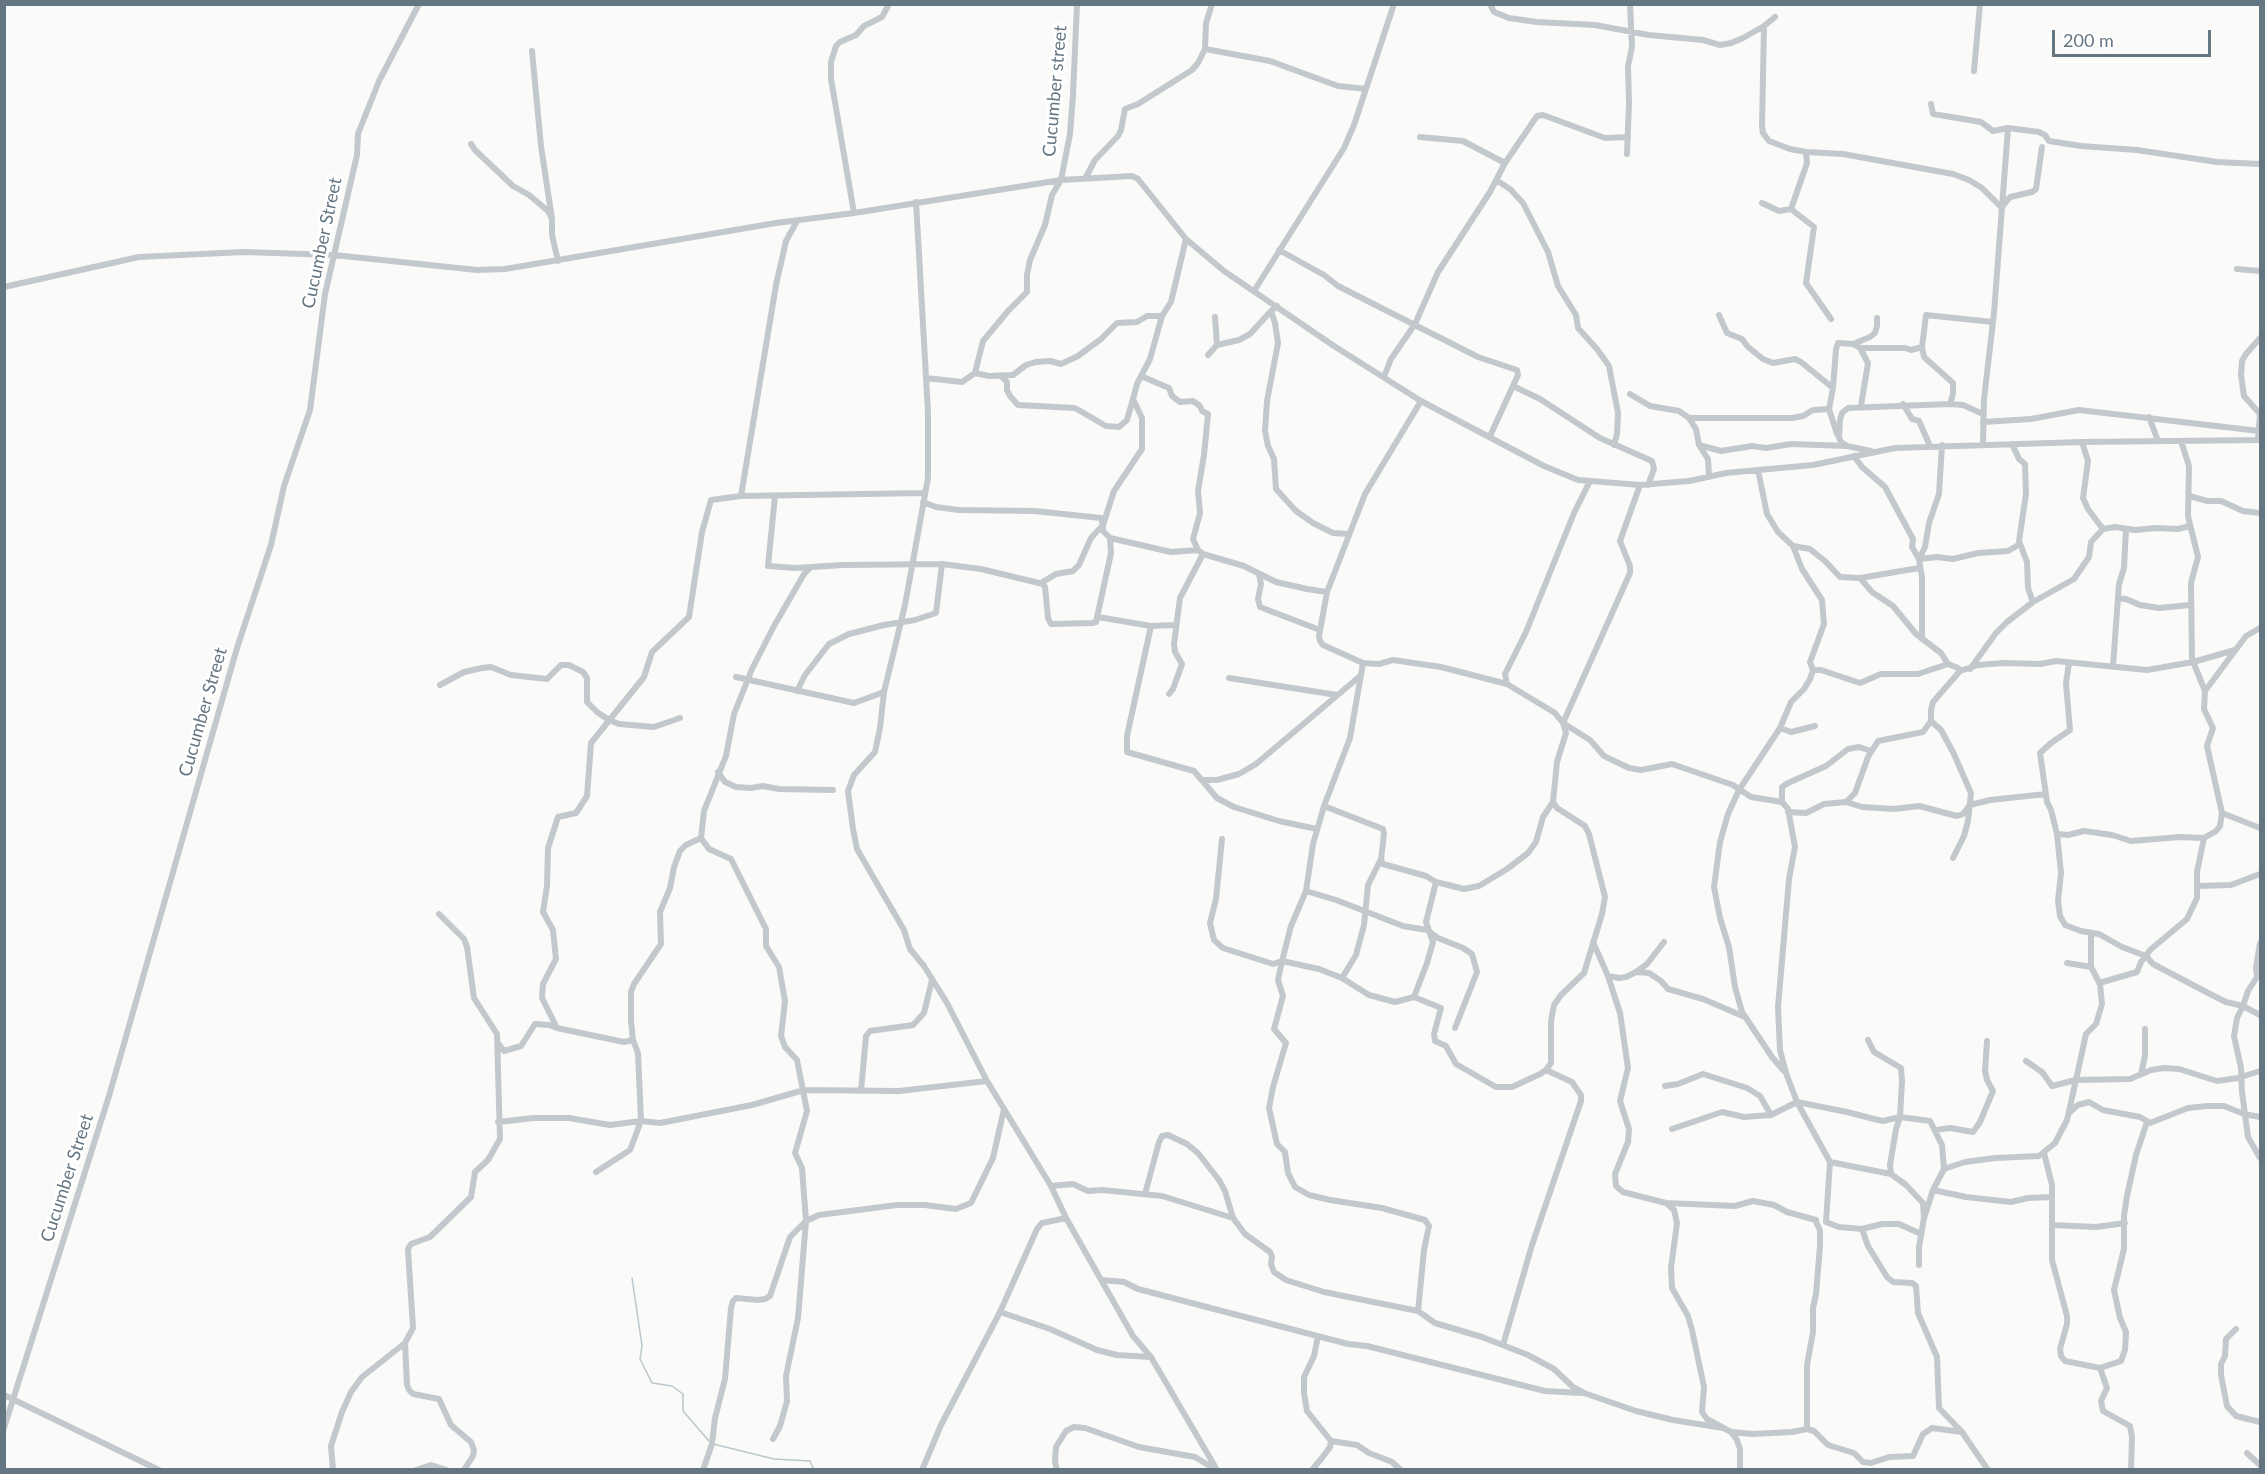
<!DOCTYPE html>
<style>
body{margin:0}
#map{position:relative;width:2265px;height:1474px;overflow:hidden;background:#fafaf8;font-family:Lato,sans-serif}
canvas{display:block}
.frame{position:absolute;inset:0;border:6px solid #657683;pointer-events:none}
.scale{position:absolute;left:2052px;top:30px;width:159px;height:27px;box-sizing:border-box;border:3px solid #657683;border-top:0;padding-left:8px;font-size:18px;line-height:21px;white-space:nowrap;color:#657683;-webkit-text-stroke:4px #fff;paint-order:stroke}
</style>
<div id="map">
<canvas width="2265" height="1474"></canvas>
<div class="frame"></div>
<div class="scale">200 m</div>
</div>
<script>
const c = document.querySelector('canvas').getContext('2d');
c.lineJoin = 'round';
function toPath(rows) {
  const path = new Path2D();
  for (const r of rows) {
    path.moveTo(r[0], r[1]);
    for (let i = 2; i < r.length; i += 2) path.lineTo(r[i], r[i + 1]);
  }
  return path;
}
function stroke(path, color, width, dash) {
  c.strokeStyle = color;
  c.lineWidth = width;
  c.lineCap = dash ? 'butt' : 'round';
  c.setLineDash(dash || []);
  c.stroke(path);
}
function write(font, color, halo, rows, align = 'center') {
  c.font = font + ' Lato,sans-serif';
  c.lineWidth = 6;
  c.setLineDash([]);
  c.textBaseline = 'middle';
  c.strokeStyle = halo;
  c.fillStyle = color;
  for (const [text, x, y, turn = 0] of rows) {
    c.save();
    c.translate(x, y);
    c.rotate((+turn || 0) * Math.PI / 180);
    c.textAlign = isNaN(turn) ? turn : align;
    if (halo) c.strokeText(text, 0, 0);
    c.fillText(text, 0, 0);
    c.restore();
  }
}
stroke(toPath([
 [632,1278,642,1346,640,1359,652,1383,672,1386,683,1394,683,1411,709,1441],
 [713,1444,774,1459,810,1461,814,1470]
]), '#bbc7cb', 1.5);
stroke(toPath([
 [1490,4,1494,12,1509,18,1537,22,1595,25,1649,35,1703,40,1720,45,1731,43,1743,38,1764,26,1775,17],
 [1764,26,1762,126,1763,133,1769,141,1790,149,1806,152,1843,154,1953,174,1969,180,1982,188,2002,208],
 [1205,49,1270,61,1338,86,1366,89],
 [532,51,541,146,552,219],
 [1974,71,1980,4],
 [1931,104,1933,114,1981,122,1993,131,2008,128,2039,132,2045,135,2049,141,2081,146,2137,150,2217,162,2260,164],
 [1420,137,1463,141,1505,163],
 [471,144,475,150,513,186,529,195,548,211,552,219,552,235,558,261],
 [1806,152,1807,163,1791,209,1814,227,1806,283,1831,319],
 [1627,154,1629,103,1628,66,1632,47,1630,4],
 [1086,177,1095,160,1118,136,1121,130,1125,109,1138,104,1192,70,1198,63,1205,49,1206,23,1212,4],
 [1496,180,1510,189,1523,203,1548,252,1558,286,1576,315,1578,328,1597,349,1609,366,1618,413,1617,434,1614,445],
 [916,202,928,412,928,478,905,605,884,692,880,728,875,752,854,775,848,791,853,829,857,849,904,930,910,949,924,966,947,1003,987,1081,1051,1186,1066,1218,1133,1336,1151,1357,1217,1470],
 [1762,203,1779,211,1791,209],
 [2002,207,2010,197,2032,192,2036,189,2042,147],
 [854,213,831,79,831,62,836,46,840,42,856,35,864,26,882,17,889,4],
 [1279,250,1324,275,1338,286,1478,357,1517,370,1518,375,1490,436],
 [2237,269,2260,271],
 [4,287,139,257,244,252,334,255,477,270,505,269,776,223,854,213,1061,180,1132,176,1138,179,1186,239,1224,271,1334,346,1421,401,1544,466,1578,480,1640,485,1689,481,1726,473,1813,465,1895,448,2082,442,2260,440],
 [1254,291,1344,148,1354,125,1394,4],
 [1277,306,1271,311,1275,323,1278,343,1267,401,1265,431,1268,446,1274,459,1276,489,1296,511,1313,523,1333,533,1348,534],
 [1719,315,1727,333,1742,339,1748,347,1763,359,1773,363,1795,359,1801,362,1833,388],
 [1215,317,1217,345],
 [1853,344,1860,348,1905,348,1911,350,1922,347],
 [1860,348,1868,363,1861,406],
 [1208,355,1217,345,1239,340,1250,334,1271,311],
 [975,373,983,341,1008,311,1027,292,1027,275,1030,260,1045,225,1052,195,1061,180,1070,134,1073,95,1077,4],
 [1141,376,1169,388,1172,396,1180,402,1193,401,1200,406,1202,411,1208,414,1204,455,1198,491,1200,513,1193,539,1198,550],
 [1002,377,1007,382,1007,390,1010,396,1018,405,1075,408,1106,426,1119,427,1127,420,1133,399],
 [1384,377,1391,359,1415,324,1438,272,1490,192,1505,163,1537,116,1543,115,1605,138,1628,137],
 [926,378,962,382,975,373,989,376,1013,375,1026,365,1036,362,1050,361,1061,364,1078,356,1101,339,1117,323,1137,322,1147,316,1162,316],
 [1513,386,1540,399,1600,438,1652,461,1654,469,1648,485],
 [1630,394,1650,406,1679,411,1689,418,1696,429,1699,445,1708,459,1709,476],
 [1903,404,1912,419,1919,421,1930,446],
 [1950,404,1953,394,1953,383,1924,357,1922,347,1926,315,1993,322],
 [2260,414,2244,396,2241,375,2242,361,2246,354,2260,338],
 [2149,417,2158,441],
 [1689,418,1792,418,1803,416,1813,410,1829,409],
 [1983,422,2031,419,2079,410,2259,431],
 [1837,434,1829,409,1833,388,1836,349,1838,343,1853,344,1870,337,1875,333,1877,326,1877,318],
 [2258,440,2260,414],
 [2181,441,2189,466,2188,516,2198,557,2191,583,2192,659,2205,691],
 [2082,442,2088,461,2083,498,2088,509,2103,529],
 [1983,444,1984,399,1994,313,2008,128],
 [2012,444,2019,459,2025,464,2026,494,2019,541,2027,562,2028,588,2033,602],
 [1699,445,1721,451,1752,446,1766,448,1791,444,1847,446],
 [1871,451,1847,446,1841,442,1839,438,1840,420,1842,413,1848,408,1950,404,1963,405,1983,414],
 [1854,456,1862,467,1885,487,1913,539,1912,547,1919,559,1937,557,1953,559,1978,553,2008,551,2020,544],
 [1758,470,1767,514,1778,532,1793,546,1802,569,1822,600,1824,624,1810,662,1813,670,1810,679,1804,689,1791,702,1780,728,1739,790,1728,814,1720,842,1714,887,1720,918,1729,947,1735,987,1742,1012,1772,1057,1783,1070],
 [1640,485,1620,541,1630,566,1630,573,1563,723,1590,740,1604,756,1629,768,1641,770,1672,764,1733,785,1751,797,1782,802,1788,809,1795,847,1789,879,1778,1007,1780,1050,1786,1073,1797,1102,1830,1162,1826,1222,1839,1227,1862,1229,1868,1246,1887,1277,1893,1282,1912,1283,1916,1286,1918,1313,1937,1357,1939,1408,1962,1432,1988,1470],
 [741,496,925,493],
 [775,496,768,566,795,568,844,565,942,564,981,569,1043,584,1045,587,1048,618,1051,624,1092,623,1096,622,1111,553,1110,538,1103,531,1103,525,1114,491,1142,449,1142,418,1133,399,1137,384,1150,359,1162,316,1171,302,1186,239],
 [2189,496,2207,501,2221,501,2243,511,2260,513],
 [923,502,936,507,959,510,1035,511,1101,518,1103,525,1091,538,1079,565,1073,571,1056,574,1041,583],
 [1110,538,1171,552,1198,550,1203,554,1244,566,1276,582,1307,589,1327,592],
 [1793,546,1810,549,1826,562,1840,577,1860,578,1919,568],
 [1259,574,1261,584,1258,599,1260,607,1320,630],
 [1860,578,1872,592,1893,606,1916,634,1941,653,1948,664],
 [2118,598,2126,599,2140,605,2159,608,2190,605],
 [1098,617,1151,626,1175,625],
 [1151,626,1127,736,1127,752,1194,771,1217,798,1234,807,1279,821,1317,829],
 [1922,639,1922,577,1919,559,1925,547,1929,523,1939,494,1942,445],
 [1363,663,1350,738,1324,806,1313,844,1306,891,1291,926,1282,961,1278,980,1283,996,1274,1029,1286,1043,1273,1087,1269,1108,1277,1144,1285,1152,1288,1173,1295,1187,1309,1195,1330,1200,1382,1208,1425,1220,1429,1226,1424,1250,1418,1311],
 [2069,663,2066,683,2070,730,2051,743,2040,753,2047,802,2051,810,2057,834,2061,873,2058,901,2060,916,2065,925,2081,931,2099,934,2122,947,2146,956,2153,964,2210,994,2226,1002,2243,1006,2237,1018,2234,1036,2241,1068,2242,1092,2248,1137,2260,1158],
 [2113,666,2119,584,2124,568,2126,529],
 [1970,669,1996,633,2007,622,2033,602,2074,579,2089,557,2091,542,2103,529,2115,527,2135,530,2156,528,2178,529,2190,526],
 [1813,670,1821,670,1860,683,1881,674,1918,674,1948,664,1958,668,1960,671],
 [736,677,854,703,884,692],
 [1229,678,1337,695],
 [1507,684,1505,674,1526,632,1574,513,1589,483],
 [440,685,464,672,482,668,491,667,511,675,547,679,561,665,569,665,583,672,587,678,587,702,597,712,609,720,619,724,654,727,680,718],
 [797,691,805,675,829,644,849,634,884,625,915,620,936,613,942,564],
 [1169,694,1173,689,1182,664,1175,652,1174,644,1180,598,1203,554],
 [1780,728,1791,732,1815,726],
 [718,772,725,782,736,787,751,788,763,786,779,789,833,790],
 [1203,780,1217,780,1239,774,1256,764,1359,677],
 [1782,802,1782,787,1788,783,1826,766,1848,749,1859,747,1871,751],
 [1846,802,1855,793,1868,757,1878,741,1923,732,1931,721],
 [1324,806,1383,829,1384,834,1381,859,1383,864,1426,876,1436,882,1464,889,1479,886,1507,869,1528,853,1536,842,1543,817,1553,802],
 [1788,812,1806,813,1824,804,1846,802,1862,807,1894,809,1919,806,1957,816,1963,814,1970,805,1990,800,2046,794],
 [2222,813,2260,828],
 [2057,834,2068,835,2084,831,2112,835,2131,841,2180,837,2204,838,2216,831,2220,826,2222,813,2207,746,2213,728,2204,709,2205,691,2246,636,2260,628],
 [701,838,709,849,731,859,766,929,766,946,779,967,785,1001,781,1036,785,1047,797,1060,807,1111,795,1153,802,1168,806,1221,798,1318,786,1376,787,1401,780,1426,773,1439],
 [1222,839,1216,899,1210,923,1214,940,1223,948,1273,964,1282,961,1319,969,1342,978,1369,995,1395,1002,1414,997,1427,963,1433,942,1426,922,1436,882],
 [1953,858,1964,836,1968,821,1971,793,1953,752,1941,730,1931,721,1931,710,1933,702,1960,671,1978,665,2003,663,2040,664,2056,661,2147,670,2193,662,2235,650],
 [2197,886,2231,885,2260,874],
 [1306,891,1336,900,1403,926,1427,930,1438,938,1463,948,1472,954,1477,972,1455,1028],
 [1593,942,1608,976,1620,1013,1628,1068,1620,1101,1629,1129,1628,1142,1615,1174,1616,1186,1623,1192,1666,1203,1674,1210,1677,1223,1671,1268,1672,1288,1688,1316,1692,1330,1704,1387,1702,1412,1707,1419,1731,1432,1737,1440,1740,1449,1740,1470],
 [2260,943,2256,968,2257,977,2248,991,2243,1006,2260,1015],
 [2091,967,2091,933],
 [1636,972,1647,964,1664,942],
 [1608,976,1619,978,1626,977,1636,972,1649,973,1661,981,1668,989,1703,999,1745,1017],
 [1342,978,1356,955,1364,925,1368,885,1381,859],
 [2099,983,2137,972,2141,962,2150,950,2187,919,2197,898,2197,872,2204,838],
 [1414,997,1441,1008,1434,1034,1435,1041,1446,1046,1456,1064,1496,1087,1512,1087,1540,1074,1546,1070,1551,1063,1551,1021,1554,1005,1561,995,1584,973,1602,914,1605,897,1589,834,1585,826,1557,808,1553,802,1557,762,1566,733,1563,723,1555,713,1507,684,1441,667,1393,660,1379,664,1363,663,1323,645,1320,641,1319,636,1327,592,1365,494,1421,401],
 [633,1040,624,1042,557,1028,542,998,543,984,556,959,553,930,543,912,547,886,548,848,558,817,576,813,587,796,591,743,644,677,652,652,689,617,702,532,711,500,741,496,776,285,786,241,797,221],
 [1868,1040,1874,1052,1901,1068,1902,1081,1900,1117,1896,1129,1890,1165,1891,1174,1906,1185,1923,1203,1924,1218],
 [498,1043,504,1051,521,1046,535,1024,549,1025,557,1028],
 [2026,1061,2042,1072,2052,1086,2076,1080,2086,1034,2096,1024,2102,1004,2100,984,2091,967,2067,963],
 [2141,1074,2145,1056,2145,1029],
 [1665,1086,1678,1084,1703,1074,1747,1088,1760,1096,1771,1115],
 [861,1091,866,1036,870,1031,913,1025,924,1013,932,980],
 [2069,1113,2078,1105,2089,1102,2103,1110,2140,1117,2150,1123,2188,1108,2207,1106,2224,1106,2244,1114,2260,1117],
 [498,1122,534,1118,569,1118,610,1125,641,1121,660,1123,752,1105,804,1090,899,1091,987,1081],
 [1672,1129,1722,1112,1744,1117,1771,1115,1797,1102,1847,1112,1874,1119,1883,1121,1900,1117,1930,1121,1942,1145,1944,1169,1965,1162,1995,1158,2039,1156,2055,1143,2067,1120,2076,1080,2130,1079,2151,1070,2164,1068,2179,1069,2217,1081,2238,1078,2260,1071],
 [1936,1130,1950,1128,1973,1132,1980,1122,1993,1091,1987,1080,1985,1071,1987,1041],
 [2044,1153,2052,1185,2052,1260,2067,1316,2067,1324,2060,1349,2061,1356,2065,1361,2100,1368,2107,1388,2101,1401,2103,1411,2130,1426,2132,1437,2131,1470],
 [1830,1162,1891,1174],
 [596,1172,630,1150,641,1121,638,1053,633,1040,631,1021,631,992,634,984,661,944,660,912,670,888,674,867,680,851,686,845,701,838,704,811,726,756,734,714,752,669,774,626,804,574,810,568],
 [1051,1186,1073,1184,1088,1191,1102,1190,1162,1196,1233,1218],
 [1933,1190,1966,1197,2011,1202,2028,1198,2052,1197],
 [1145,1194,1159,1142,1162,1136,1168,1135,1187,1144,1198,1153,1219,1180,1225,1191,1233,1218,1245,1234,1270,1252,1272,1257,1271,1264,1274,1272,1286,1280,1324,1292,1418,1311,1435,1323,1482,1337,1528,1355,1554,1369,1573,1387,1584,1393,1636,1411,1673,1420,1723,1428],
 [1666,1203,1735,1206,1753,1201,1774,1205,1787,1212,1816,1220],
 [2052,1225,2096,1227,2125,1223],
 [1862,1229,1882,1224,1899,1224,1921,1234],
 [1919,1265,1919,1247,1924,1218,1933,1190,1944,1169],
 [1102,1280,1124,1282,1138,1289,1348,1344,1367,1346,1545,1391,1582,1393],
 [1000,1312,1050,1329,1097,1350,1117,1355,1151,1357],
 [2236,1329,2226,1339,2225,1356,2221,1364,2221,1375,2227,1406,2236,1416,2260,1422],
 [405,1343,407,1385,409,1390,413,1394,439,1399,451,1425,471,1442,474,1450,473,1456,464,1470],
 [1503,1345,1532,1245,1581,1101,1581,1095,1572,1082,1546,1070],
 [2100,1368,2121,1361,2125,1350,2126,1332,2120,1318,2114,1290,2124,1249,2124,1216,2127,1196,2136,1155,2147,1122],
 [4,1395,159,1470],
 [4,1428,109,1096,237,648,271,545,284,486,310,410,325,294,357,155,358,134,379,81,419,4],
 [1807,1429,1807,1365,1813,1332,1813,1308,1816,1294,1820,1246,1820,1230,1815,1220],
 [1731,1432,1753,1434,1792,1432,1807,1429,1814,1431,1828,1445,1854,1453,1863,1462,1871,1463,1889,1457,1913,1456,1923,1434,1932,1428,1962,1432],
 [1331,1441,1357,1445,1369,1453,1392,1462,1401,1470],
 [2247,1453,2260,1465],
 [333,1470,331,1446,342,1412,351,1392,362,1377,405,1343,413,1328,408,1249,411,1244,430,1237,471,1197,475,1172,488,1160,500,1139,497,1034,474,998,467,947,464,939,439,914],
 [416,1470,431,1465,447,1470],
 [703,1470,712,1444,715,1418,725,1379,731,1308,733,1301,736,1298,758,1300,765,1299,770,1296,790,1237,806,1221,819,1215,897,1205,925,1205,956,1209,971,1203,993,1158,1004,1109],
 [922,1470,941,1425,1000,1312,1037,1229,1042,1223,1066,1218],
 [1057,1470,1055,1462,1056,1447,1066,1431,1074,1427,1085,1428,1139,1447,1195,1457,1215,1469],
 [1312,1470,1322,1458,1330,1447,1331,1441,1307,1411,1304,1393,1304,1377,1314,1356,1318,1336]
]), '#c3c8cc', 6);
write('18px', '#657683', '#fff', [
 ["Cucumber street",1055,91,-85],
 ["Cucumber Street",322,243,-78],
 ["Cucumber Street",203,712,-74],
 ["Cucumber Street",67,1178,-72]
]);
</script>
